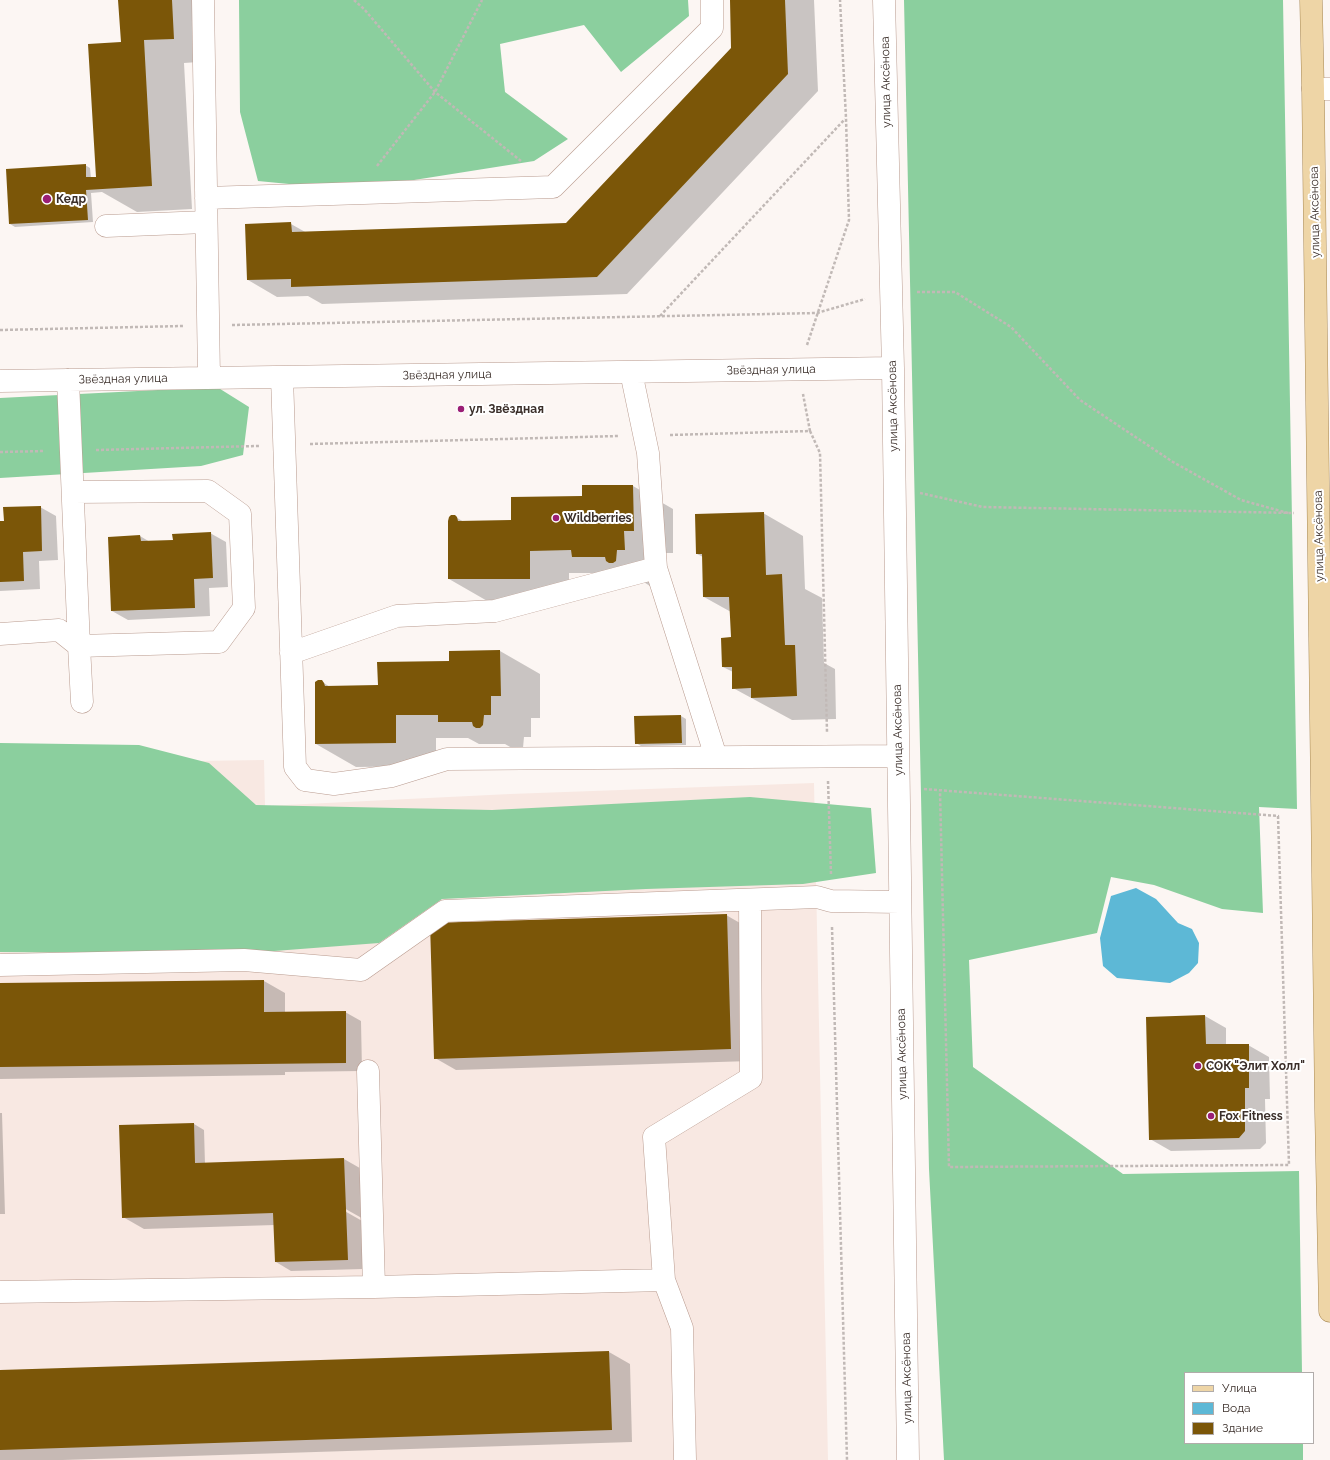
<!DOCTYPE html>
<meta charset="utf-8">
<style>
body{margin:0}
#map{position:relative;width:1330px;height:1460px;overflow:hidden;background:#fcf6f3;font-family:Raleway,sans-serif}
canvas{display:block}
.legend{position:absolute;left:1184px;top:1372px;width:130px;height:72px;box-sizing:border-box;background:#fff;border:1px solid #b1acaa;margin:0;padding:5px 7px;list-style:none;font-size:12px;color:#3b2f2a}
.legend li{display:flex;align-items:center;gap:8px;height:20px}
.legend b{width:20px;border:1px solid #b1acaa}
</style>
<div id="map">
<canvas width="1330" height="1460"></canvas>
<ul class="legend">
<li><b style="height:5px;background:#eed5a6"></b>Улица</li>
<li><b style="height:11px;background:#5db8d6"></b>Вода</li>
<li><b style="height:11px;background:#7b5608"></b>Здание</li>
</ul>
</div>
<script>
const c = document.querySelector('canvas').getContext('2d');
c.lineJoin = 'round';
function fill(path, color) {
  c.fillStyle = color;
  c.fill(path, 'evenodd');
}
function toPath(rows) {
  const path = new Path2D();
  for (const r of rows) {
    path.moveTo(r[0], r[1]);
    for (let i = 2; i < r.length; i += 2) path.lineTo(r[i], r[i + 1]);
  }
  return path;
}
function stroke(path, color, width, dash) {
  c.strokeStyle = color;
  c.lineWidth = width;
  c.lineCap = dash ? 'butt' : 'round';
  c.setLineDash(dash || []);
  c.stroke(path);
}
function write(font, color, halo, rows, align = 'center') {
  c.font = font + ' Raleway,sans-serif';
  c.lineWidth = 4;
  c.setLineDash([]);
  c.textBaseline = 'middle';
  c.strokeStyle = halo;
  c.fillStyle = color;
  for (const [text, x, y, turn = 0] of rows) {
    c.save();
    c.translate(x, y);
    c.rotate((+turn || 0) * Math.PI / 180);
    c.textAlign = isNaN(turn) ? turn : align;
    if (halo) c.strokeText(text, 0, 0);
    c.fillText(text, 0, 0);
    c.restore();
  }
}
fill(toPath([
 [264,760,265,806,510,794,814,783,828,1460,0,1460,0,764]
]), '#f8e8e2');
fill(toPath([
 [239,0,688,0,689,16,621,72,584,25,500,44,505,92,568,139,534,161,351,190,258,181,240,112],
 [904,0,1283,0,1297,809,1259,807,1263,913,1222,909,1154,885,1111,877,1097,933,969,960,973,1067,1123,1174,1299,1171,1302,1373,1185,1373,1185,1443,1303,1443,1303,1460,944,1460,929,1169],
 [217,387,249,407,243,455,201,466,0,478,0,398],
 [0,743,139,745,209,763,256,805,492,810,750,797,871,808,876,873,803,884,646,889,442,899,379,943,235,954,0,952]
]), '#8bcf9e');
fill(toPath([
 [1136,888,1156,899,1178,923,1192,929,1199,943,1198,963,1189,973,1170,983,1117,978,1103,966,1100,938,1111,896]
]), '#5db8d6');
fill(toPath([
 [119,0,210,0,213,61,184,63,192,209,137,212,102,192,91,193,93,222,15,227,10,224,85,165,90,168,91,178,97,178,122,43],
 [731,0,814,0,818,91,627,294,322,304,308,296,277,297,248,280,291,224,307,233,567,224,732,48],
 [583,486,633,486,673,509,673,553,664,553,650,586,639,579,600,573,569,573,569,601,489,602,449,579,454,516,464,522,512,521,583,497],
 [40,507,56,516,58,560,39,561,40,589,0,591,0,522,5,522],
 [763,513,803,536,805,589,822,598,824,663,835,669,836,719,792,720,733,688,733,672,723,667,732,638,731,612,704,597,703,557,697,554],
 [210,533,226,542,228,587,209,588,210,616,128,620,112,611,140,536,150,542,174,541],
 [500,651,540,674,540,718,531,718,531,737,524,737,523,748,517,751,505,744,479,744,468,738,436,738,436,766,356,767,316,744,321,681,330,687,379,686,450,662,450,652],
 [681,716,686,719,686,745,641,746,636,743],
 [726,915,747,927,751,1061,456,1070,435,1058],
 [264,981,285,993,285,1013,345,1012,361,1021,362,1071,285,1072,285,1075,0,1079,0,984],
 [1205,1016,1226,1028,1226,1045,1248,1045,1269,1057,1270,1099,1265,1099,1266,1143,1260,1149,1171,1151,1150,1139],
 [0,1113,2,1113,5,1214,0,1214],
 [194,1124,204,1130,205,1164,344,1159,365,1171,367,1221,342,1207,341,1209,364,1222,363,1269,291,1271,276,1262,275,1225,144,1229,123,1217],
 [609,1352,630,1364,632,1442,63,1460,0,1460,0,1371]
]), '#0003');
fill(toPath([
 [118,0,172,0,174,39,144,40,152,186,86,190,88,220,9,224,6,169,86,164,86,177,96,177,88,44,121,42],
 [730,0,785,0,788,74,597,277,291,287,291,279,247,280,245,224,291,222,292,232,566,223,731,48],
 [582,485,633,485,634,531,624,531,625,550,617,550,616,561,613,563,609,563,606,561,605,557,572,557,571,550,530,551,530,579,448,579,448,521,449,517,451,515,455,515,457,517,458,521,511,520,511,497,582,496],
 [41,506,42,551,23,552,24,581,0,582,0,521,4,521,3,507],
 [764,512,766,575,782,574,785,645,795,645,797,696,751,698,751,688,732,689,732,667,722,667,721,638,731,637,729,597,703,597,702,554,696,554,695,514],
 [211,532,213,578,194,579,195,608,111,611,108,537,140,535,141,541,173,540,172,534],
 [500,650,501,696,491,696,491,715,484,715,483,725,480,728,476,728,473,726,472,722,438,722,438,715,396,715,396,743,315,744,315,682,318,680,322,680,324,683,325,686,378,685,377,662,449,661,449,651],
 [681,715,682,743,635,744,634,716],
 [727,914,731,1049,434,1059,430,923],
 [264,980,264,1012,346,1011,346,1063,0,1067,0,983],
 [1205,1015,1206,1044,1249,1044,1249,1088,1245,1088,1245,1131,1239,1138,1149,1140,1146,1017],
 [194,1123,195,1163,344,1158,348,1260,275,1262,273,1213,122,1218,119,1125],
 [609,1351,612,1430,0,1450,0,1370]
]), '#7b5608');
const minor = toPath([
 [203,0,209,377],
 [884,0,893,368,908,1460],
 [1313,89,1330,89],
 [206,198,553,187,712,28,712,0],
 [106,226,206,222],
 [282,377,295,767,305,780,334,784,392,776,447,759,898,756],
 [0,381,893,368],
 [73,492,208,491,240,514,244,608,219,642,79,646,82,702],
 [656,568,716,757],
 [0,634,59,630,79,646,68,380],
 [291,653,397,616,495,611,656,568,648,453,631,372],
 [0,965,244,960,361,970,445,911,817,897,831,901,900,902],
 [368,1071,374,1287],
 [664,1280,654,1137,751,1078,750,900],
 [0,1292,374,1287,664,1280,682,1328,685,1460]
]);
const major = toPath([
 [1311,0,1313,89,1326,1111,1330,1311]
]);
stroke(minor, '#b99b8f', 23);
stroke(major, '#a88954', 23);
stroke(toPath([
 [354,0,364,9,435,92,521,161],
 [377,166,435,92,482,0],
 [917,292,955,292,1011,327,1080,400,1173,462,1241,500,1288,513],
 [660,316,845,119],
 [232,325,817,313,865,299],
 [0,330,183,326],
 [807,345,849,220,846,118,840,0],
 [810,431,820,453,827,732],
 [670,435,810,431,803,394],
 [310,444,619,436],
 [96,450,259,446],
 [0,452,45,451],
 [920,493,983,507,1294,513],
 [828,781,831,874],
 [924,789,1278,816,1289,1165,949,1167,940,791],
 [832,927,847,1460]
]), '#c1b9b6', 2.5, [3, 2]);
stroke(minor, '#fff', 22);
stroke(major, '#eed5a6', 22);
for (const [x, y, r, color] of [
 [47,199,5,"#9a1e75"],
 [461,409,4,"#9a1e75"],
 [556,518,4,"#9a1e75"],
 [1198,1066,4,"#9a1e75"],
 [1211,1116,4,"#9a1e75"]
]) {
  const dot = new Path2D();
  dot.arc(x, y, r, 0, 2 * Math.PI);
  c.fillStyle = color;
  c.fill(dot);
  stroke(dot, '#fff', 1.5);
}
write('12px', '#3b2f2a', '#fff', [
 ["улица Аксёнова",886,82,-91],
 ["улица Аксёнова",1315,212,-91],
 ["Звёздная улица",771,370,-1],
 ["Звёздная улица",447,375,-1],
 ["Звёздная улица",123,379,-1],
 ["улица Аксёнова",893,406,-91],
 ["улица Аксёнова",1319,536,-91],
 ["улица Аксёнова",898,730,-91],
 ["улица Аксёнова",902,1054,-91],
 ["улица Аксёнова",907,1378,-91]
]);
write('bold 12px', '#3b2f2a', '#fff', [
 ["Кедр",56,199],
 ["ул. Звёздная",469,409],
 ["Wildberries",564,518],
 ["СОК \"Элит Холл\"",1206,1066],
 ["Fox Fitness",1219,1116]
], 'left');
</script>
